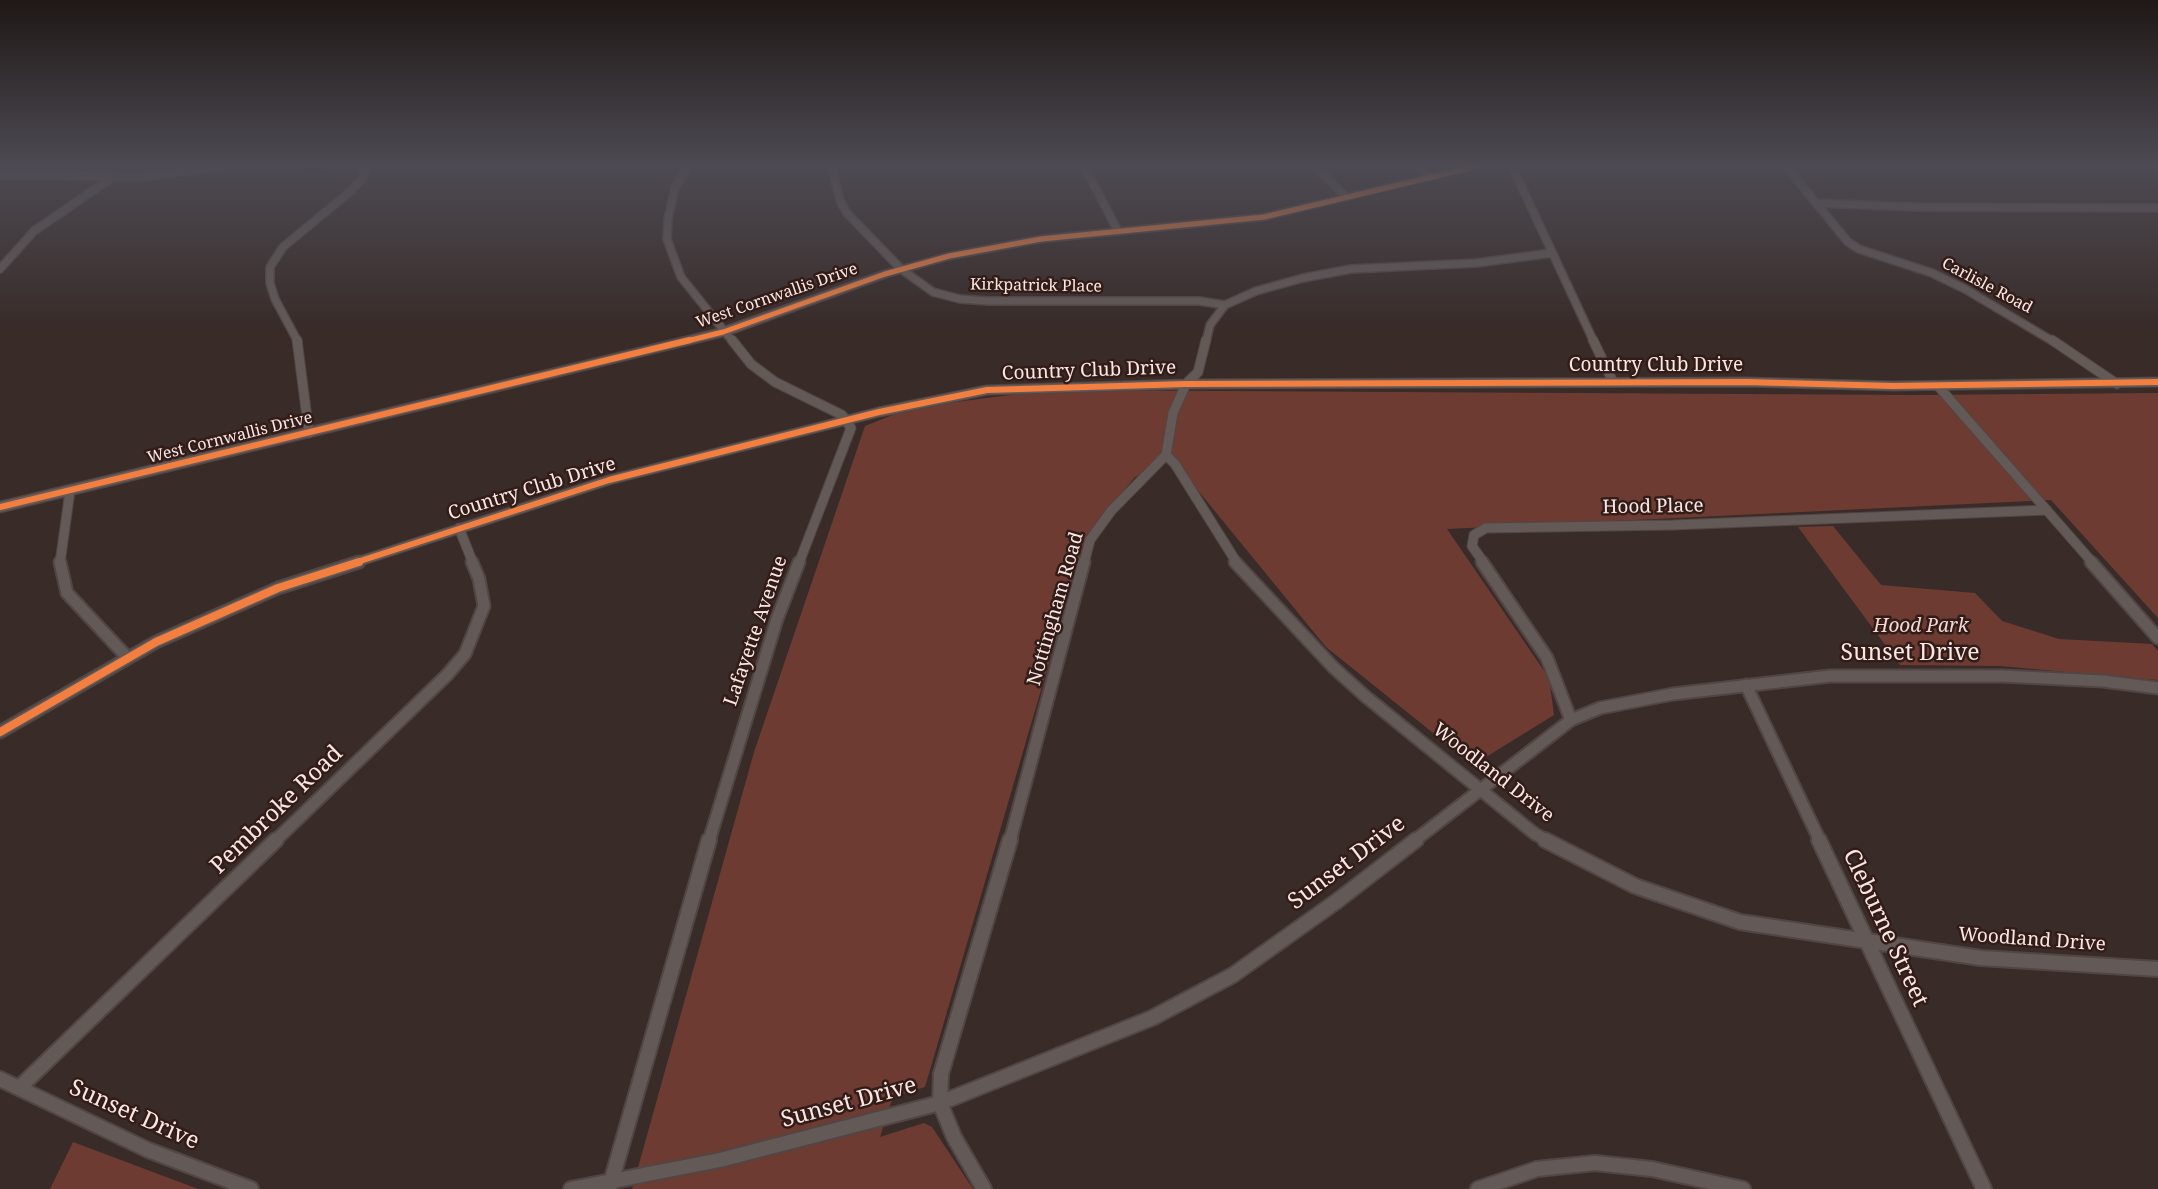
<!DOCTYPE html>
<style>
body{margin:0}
canvas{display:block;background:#382b28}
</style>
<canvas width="2158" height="1189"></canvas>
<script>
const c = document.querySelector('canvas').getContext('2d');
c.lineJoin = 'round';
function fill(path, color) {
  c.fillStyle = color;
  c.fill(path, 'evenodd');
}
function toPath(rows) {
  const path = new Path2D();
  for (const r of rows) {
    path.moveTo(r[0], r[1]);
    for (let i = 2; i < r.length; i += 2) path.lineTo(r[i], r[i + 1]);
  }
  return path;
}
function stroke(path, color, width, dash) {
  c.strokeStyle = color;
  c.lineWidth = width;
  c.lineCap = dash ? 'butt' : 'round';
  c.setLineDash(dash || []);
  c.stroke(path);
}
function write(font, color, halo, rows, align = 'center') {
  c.font = font + ' "Noto Serif",serif';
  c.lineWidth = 5;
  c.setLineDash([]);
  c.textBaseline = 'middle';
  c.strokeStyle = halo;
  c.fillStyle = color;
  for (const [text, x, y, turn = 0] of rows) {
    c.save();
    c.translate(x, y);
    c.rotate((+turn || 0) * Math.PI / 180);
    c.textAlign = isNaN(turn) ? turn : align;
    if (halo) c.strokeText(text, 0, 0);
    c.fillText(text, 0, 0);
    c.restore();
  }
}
fill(toPath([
 [1048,390,1917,395,2158,393,2158,618,2051,500,1447,529,1549,678,1554,715,1473,765,1326,647,1173,460,1135,477,1086,536,925,1087,893,1097,880,1137,924,1123,932,1127,973,1189,632,1189,754,752,865,426,910,408],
 [1833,526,1881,585,1975,593,2002,621,2059,639,2152,644,2158,651,2158,680,1999,666,1900,665,1798,527],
 [73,1142,198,1189,50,1189]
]), '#6e3b33');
stroke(toPath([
 [302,170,352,164]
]), '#350404', 2.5);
const streetFar3 = toPath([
 [690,164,675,188,668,219,667,239,681,277,733,342],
 [831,164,840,201,847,213,901,269,933,292,960,299,988,301,1199,301,1225,305],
 [1083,164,1118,231],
 [1313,164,1346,197],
 [1416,164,1431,177],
 [1511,164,1594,342],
 [1784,164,1848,242,1859,249,1932,273,1965,289,2054,342],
 [0,175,142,177,240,164],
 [1816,203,1914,207,2158,208],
 [0,269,34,231,113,177],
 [298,342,275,299,270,283,270,267,283,247,352,190,362,178,368,164],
 [1206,342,1210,325,1225,305,1256,291,1303,278,1351,269,1476,263,1552,253]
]);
const streetFar2 = toPath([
 [297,340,309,433],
 [732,340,751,364,775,382,842,415,851,428,799,563],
 [1593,340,1613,382],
 [2052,340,2117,384],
 [1938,386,2093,563],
 [1166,455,1175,464,1237,563],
 [459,528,473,563],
 [60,563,70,491],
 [354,563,609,480,879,412,987,390,1186,384,1746,382,1893,386,2158,382],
 [1084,563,1090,540,1111,511,1166,455,1173,413,1186,384,1198,372,1206,340],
 [1484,563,1472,546,1474,535,1486,528,1673,525,2047,510]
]);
const streetFar1 = toPath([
 [60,562,67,593,127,657],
 [1235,562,1333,667,1365,696,1535,834,1548,841],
 [1482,562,1547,658,1571,720],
 [2091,562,2158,638],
 [1746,685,1820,841],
 [0,732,156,642,278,588,359,562],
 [275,841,447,675,465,654,484,606,479,579,472,562],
 [709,841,777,619,799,562],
 [1010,841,1084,562],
 [1414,841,1571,720,1600,708,1673,694,1830,676,2003,676,2103,681,2158,688]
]);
const street = toPath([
 [1545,840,1635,886,1740,922,1981,958,2158,969],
 [1819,840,1984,1189],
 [0,1079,148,1150,251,1189],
 [20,1087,276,840],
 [610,1186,709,840],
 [571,1189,720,1160,940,1103,1152,1018,1233,975,1337,901,1416,840],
 [984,1189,954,1137,940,1103,941,1074,1010,840],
 [1478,1189,1537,1169,1595,1163,1652,1169,1743,1189]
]);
const secondary = toPath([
 [1474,164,1492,164,1264,220,1041,242,950,259,889,276,727,335,0,512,0,502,719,329,881,272,949,253,1041,236,1264,214,1474,164]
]);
stroke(streetFar3, '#524644', 10);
stroke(streetFar2, '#524644', 11);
stroke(streetFar1, '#524644', 15);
stroke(street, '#524644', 18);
stroke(secondary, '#524644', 3);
stroke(streetFar3, '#635957', 7);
stroke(streetFar2, '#635957', 9);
stroke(streetFar1, '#635957', 11);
stroke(street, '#635957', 14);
fill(secondary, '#685b59');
stroke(toPath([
 [683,342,723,332,885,274,949,256,1041,239,1264,217,1487,164]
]), '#f27e40', 5);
stroke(toPath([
 [0,507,690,340],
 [354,563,609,480,879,412,987,390,1186,384,1746,382,1893,386,2158,382]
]), '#f27e40', 6);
stroke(toPath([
 [0,732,156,642,278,588,359,562]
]), '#f27e40', 8);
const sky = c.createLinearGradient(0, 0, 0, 331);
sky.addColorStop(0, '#1f1816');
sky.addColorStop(0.5, '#4d4a53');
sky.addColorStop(1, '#4d4a5300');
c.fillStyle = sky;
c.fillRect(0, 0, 2158, 331);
write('16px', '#f8e7e4', '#331c18', [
 ["Kirkpatrick Place",1036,286,1],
 ["Carlisle Road",1987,286,28],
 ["West Cornwallis Drive",777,296,-19],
 ["West Cornwallis Drive",230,438,-14]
]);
write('19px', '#f8e7e4', '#331c18', [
 ["Country Club Drive",1656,366],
 ["Country Club Drive",1089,371,-2],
 ["Country Club Drive",532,489,-17],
 ["Hood Place",1653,507,-1],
 ["Nottingham Road",1056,609,-74],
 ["Lafayette Avenue",756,631,-71],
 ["Woodland Drive",1493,773,38],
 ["Woodland Drive",2032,940,4]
]);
write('italic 19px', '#f1d8d4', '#331c18', [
 ["Hood Park",1921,627]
]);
write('23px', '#f8e7e4', '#331c18', [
 ["Sunset Drive",1910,653],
 ["Pembroke Road",277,810,-44],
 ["Sunset Drive",1347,863,-37],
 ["Cleburne Street",1885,928,65],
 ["Sunset Drive",849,1103,-15],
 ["Sunset Drive",134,1115,24]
]);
</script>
